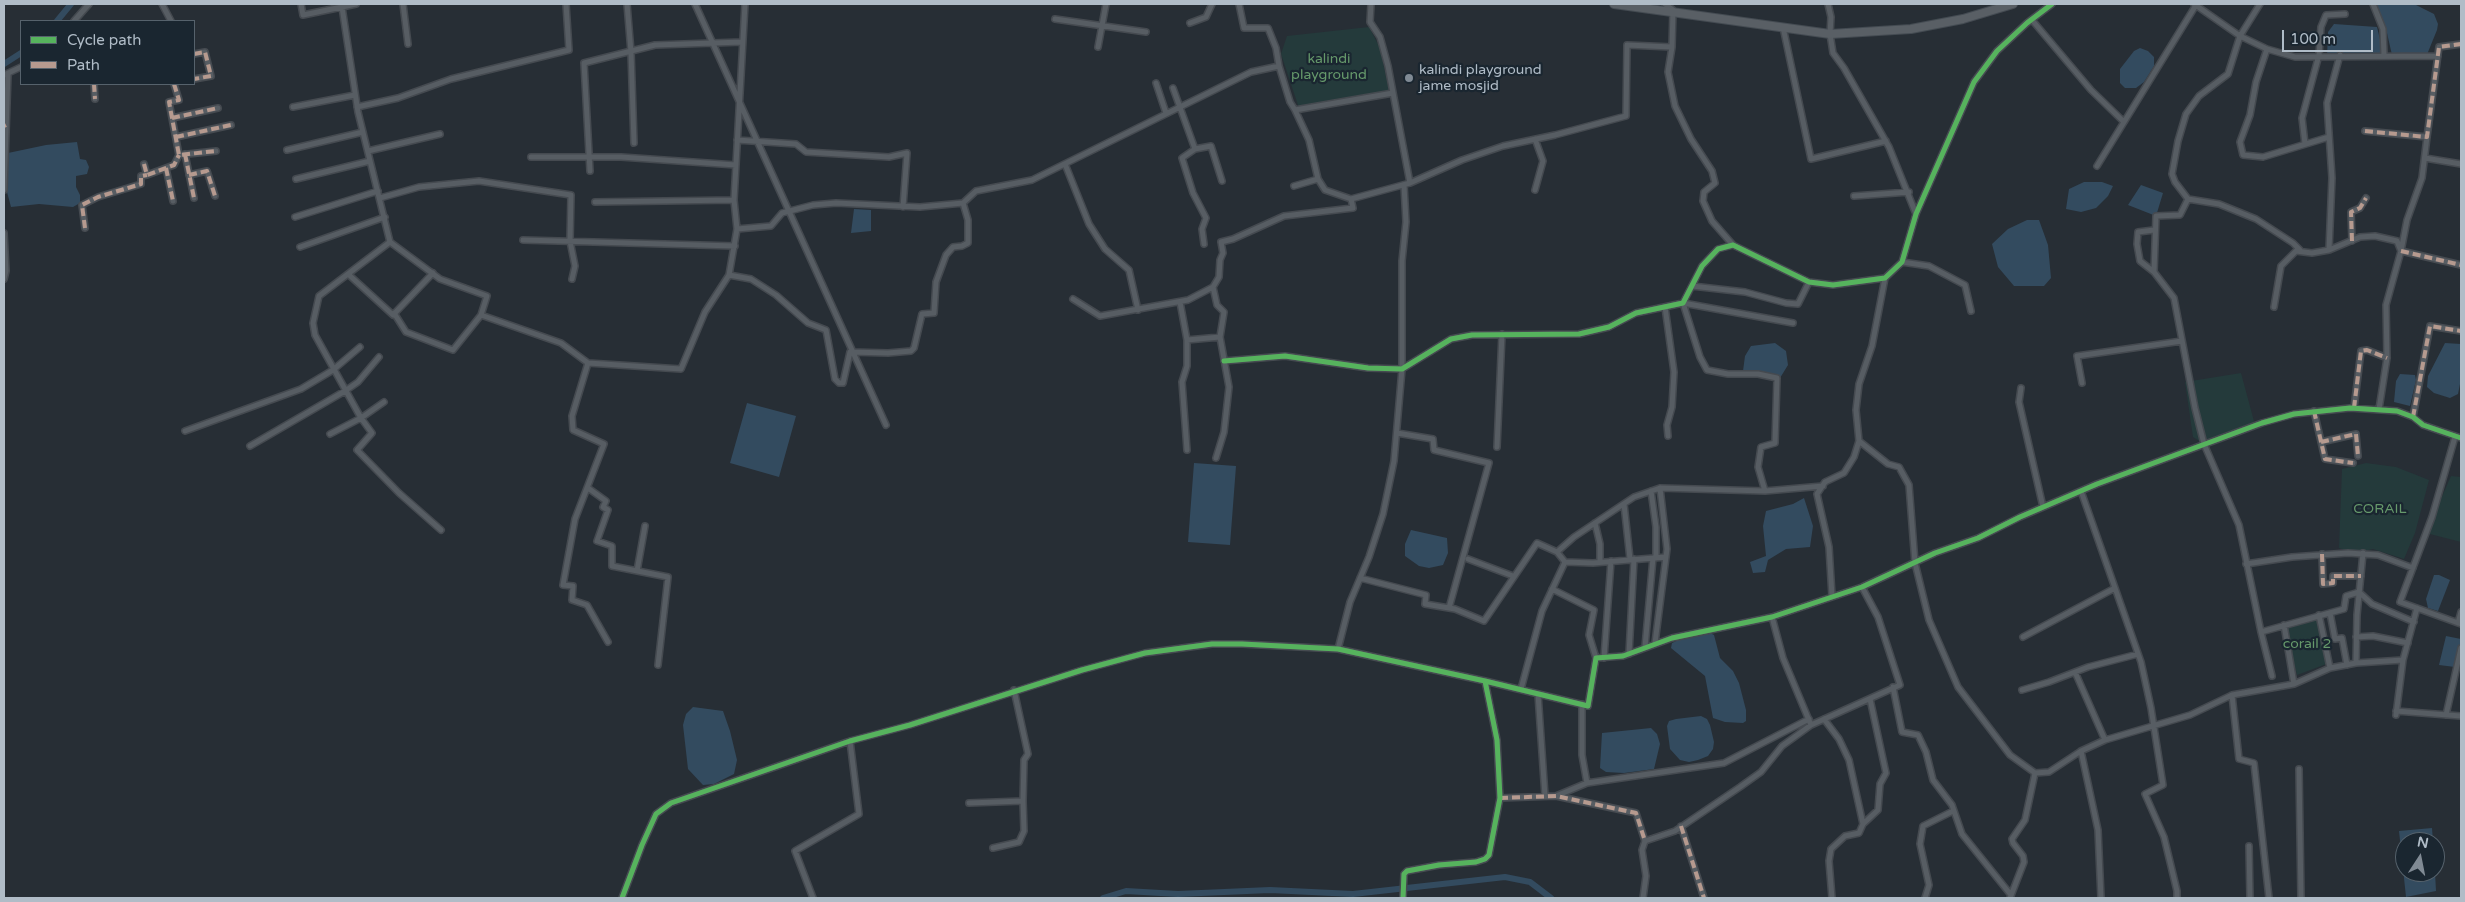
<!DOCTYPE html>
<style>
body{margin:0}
#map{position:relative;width:2465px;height:902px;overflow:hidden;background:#272e35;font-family:"Varela Round",sans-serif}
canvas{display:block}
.frame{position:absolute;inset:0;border:5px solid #b0bcc7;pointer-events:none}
.legend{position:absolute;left:20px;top:20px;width:175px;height:65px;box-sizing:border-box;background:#1a2630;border:1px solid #56626c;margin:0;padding:6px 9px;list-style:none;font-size:15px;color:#b0bcc7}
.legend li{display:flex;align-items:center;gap:10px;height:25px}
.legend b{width:25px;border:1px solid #56626c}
.north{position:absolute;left:2395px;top:832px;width:50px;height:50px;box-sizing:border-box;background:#1a2630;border:1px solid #56626c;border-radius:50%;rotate:11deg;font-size:14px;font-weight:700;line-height:20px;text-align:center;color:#b0bcc7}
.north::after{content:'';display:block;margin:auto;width:18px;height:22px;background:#808a94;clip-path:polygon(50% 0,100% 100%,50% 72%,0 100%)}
.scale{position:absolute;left:2282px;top:30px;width:91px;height:22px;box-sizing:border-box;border:2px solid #b0bcc7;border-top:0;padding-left:6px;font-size:15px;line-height:18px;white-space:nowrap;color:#b0bcc7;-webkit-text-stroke:4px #1a2630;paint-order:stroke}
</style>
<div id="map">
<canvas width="2465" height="902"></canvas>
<div class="frame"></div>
<ul class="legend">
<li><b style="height:6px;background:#56b35d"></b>Cycle path</li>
<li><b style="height:6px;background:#b69a8f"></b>Path</li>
</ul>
<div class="north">N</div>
<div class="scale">100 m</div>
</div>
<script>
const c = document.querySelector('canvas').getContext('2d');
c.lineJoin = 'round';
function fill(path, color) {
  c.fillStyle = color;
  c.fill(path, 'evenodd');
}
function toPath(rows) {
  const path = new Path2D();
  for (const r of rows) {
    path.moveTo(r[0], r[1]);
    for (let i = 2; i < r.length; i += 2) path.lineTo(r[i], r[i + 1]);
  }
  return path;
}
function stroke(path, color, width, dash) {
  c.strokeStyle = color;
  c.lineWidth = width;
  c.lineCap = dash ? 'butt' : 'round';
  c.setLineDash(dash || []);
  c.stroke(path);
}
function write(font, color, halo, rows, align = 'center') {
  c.font = font + ' "Varela Round",sans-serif';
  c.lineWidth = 4.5;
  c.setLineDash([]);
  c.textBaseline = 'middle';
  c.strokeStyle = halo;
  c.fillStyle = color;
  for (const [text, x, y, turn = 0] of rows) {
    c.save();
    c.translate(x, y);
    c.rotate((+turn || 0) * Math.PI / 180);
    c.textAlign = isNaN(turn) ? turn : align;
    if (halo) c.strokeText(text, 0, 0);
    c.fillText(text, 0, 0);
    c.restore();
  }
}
fill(toPath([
 [1369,27,1380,48,1389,91,1299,108,1281,54,1287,36],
 [2241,373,2255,425,2204,444,2193,437,2185,382],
 [2366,463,2396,467,2429,480,2415,533,2404,559,2373,549,2355,553,2339,548,2342,469],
 [2451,476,2461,477,2461,542,2426,533],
 [2319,615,2329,663,2297,675,2284,625]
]), '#243a3b');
fill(toPath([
 [2376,4,2414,4,2434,14,2438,24,2437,30,2426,57,2410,59,2392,55,2387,33],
 [2334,24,2377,27,2383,52,2368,59,2327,57,2328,32],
 [2140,48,2148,51,2154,57,2154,66,2144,82,2136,88,2125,88,2120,83,2120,69,2134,51],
 [77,142,80,159,86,160,89,167,87,174,76,176,76,187,80,195,80,203,73,207,39,204,11,207,7,192,8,153,46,145],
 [2084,182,2102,182,2113,186,2108,196,2096,208,2081,212,2066,209,2069,189],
 [2141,185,2163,193,2156,216,2128,205],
 [854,209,871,210,871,231,851,233],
 [2027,220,2039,220,2048,245,2051,278,2044,286,2014,286,1998,267,1992,244,2008,229],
 [1775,343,1786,351,1788,365,1780,378,1751,377,1743,371,1745,356,1751,346],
 [2445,343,2461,344,2461,379,2458,394,2450,398,2434,393,2427,387,2428,376],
 [2400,374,2415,375,2416,380,2410,406,2394,402,2396,381],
 [747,403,796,416,779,477,730,463],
 [1194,463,1236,466,1230,545,1188,542],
 [1804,498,1813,526,1810,547,1786,549,1768,560,1765,572,1753,573,1750,562,1766,556,1763,526,1766,511,1793,504],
 [1411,530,1447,538,1448,553,1443,565,1429,568,1419,566,1405,556,1405,544],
 [2434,575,2439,575,2450,580,2438,611,2428,608,2426,599],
 [1710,633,1714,635,1720,658,1733,671,1739,683,1746,710,1746,721,1743,723,1725,722,1713,718,1705,676,1671,648,1672,643,1685,637],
 [2446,636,2461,639,2461,662,2455,667,2439,665],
 [693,707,723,711,730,731,737,760,734,774,714,784,703,785,688,769,683,725,686,714],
 [1701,716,1707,719,1710,725,1714,742,1713,749,1708,756,1698,760,1689,762,1680,760,1670,749,1667,726,1669,721,1676,719],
 [1651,728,1657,734,1660,744,1654,769,1624,773,1606,772,1600,768,1602,733],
 [2432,828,2433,842,2405,842,2405,872,2435,872,2436,891,2406,897,2399,831]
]), '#334b5f');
stroke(toPath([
 [57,21,71,4],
 [4,64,21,53],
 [1103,898,1126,891,1178,894,1270,890,1353,894,1505,877,1530,882,1551,898]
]), '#334b5f', 6);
const street = toPath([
 [162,4,171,21],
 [301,4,303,15,342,7,358,112,390,242,319,296,313,323,315,335,361,418,372,433,357,450,399,493,441,530],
 [403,4,408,44],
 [627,4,631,52,634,143],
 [695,4,886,425],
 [1239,4,1244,28,1268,28,1276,48,1279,66],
 [1371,4,1370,22,1380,37,1388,66,1410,183],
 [1828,4,1831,17,1830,34,1833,53,1844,68,1889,147,1916,214],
 [2194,4,2240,36,2267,49,2295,57,2438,56],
 [2260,4,2240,36,2228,74,2199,96,2186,114,2178,141,2172,174,2175,182,2188,199,2219,204,2256,219,2293,243,2300,250],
 [2373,4,2383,29,2384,55],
 [342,7,356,4],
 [1055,19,1146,32],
 [2032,20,2091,90,2124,122],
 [74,21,89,4],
 [1190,23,1206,17,1212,4],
 [1783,27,1811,159,1886,141],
 [1098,47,1106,4],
 [1672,47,1668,72,1675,106,1691,139,1712,171,1715,183,1704,192,1703,201,1712,221,1733,245],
 [2267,49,2256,82,2250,115,2240,142,2243,155,2263,157,2329,137],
 [194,54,205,52,211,76,194,79],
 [4,75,21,67],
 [1156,83,1166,113],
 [94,84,95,99],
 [174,84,179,100,169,102,179,155,216,151],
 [1173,88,1195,149],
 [293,107,355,95],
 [357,107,398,98,451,79,569,50,566,4],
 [172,118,218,108],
 [2365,131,2427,137,2439,47,2461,44],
 [176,137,231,125],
 [1535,139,1543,161,1535,190],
 [737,140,796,144,806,152,889,157,907,153,903,207],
 [2305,144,2302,118,2319,55,2321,27,2326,15,2345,14],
 [287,150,363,132],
 [368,151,440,134],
 [185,154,194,198],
 [531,157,621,157,736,165],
 [2425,158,2461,164],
 [144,164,147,175,174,165,179,155],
 [1065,164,1089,224,1105,249,1129,270,1138,310],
 [2097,166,2196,5],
 [166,168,173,201],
 [590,171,584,63,655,45,742,42],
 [189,175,207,171,215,196],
 [296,179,370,161],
 [1294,186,1318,179],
 [4,190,8,74],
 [1854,196,1909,192],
 [380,198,419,187,479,181,571,195,570,241,575,266,572,279],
 [1351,199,1410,183,1462,160,1503,146,1555,135,1626,116,1627,45,1672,47,1673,10,1665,4],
 [2188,199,2180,215,2156,216,2154,272,2174,298,2195,408,2204,444,2239,525,2261,632,2344,609,2346,596,2359,592,2372,604,2414,622],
 [595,202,734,200],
 [295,217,378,191],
 [85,228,82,205,98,197,141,184,141,176,147,175],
 [737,229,771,226,782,213,813,205,836,203,920,207,963,203,976,191,1032,180,1251,72,1279,66,1290,102,1295,110,1393,93],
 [4,233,6,271,4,279],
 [523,240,735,246],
 [2352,241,2351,212,2360,208,2366,198],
 [390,242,440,279,487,296,481,315,561,343,588,363],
 [1204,244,1202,229,1206,218,1193,193,1182,158,1195,149,1211,146,1222,181],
 [300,247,385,217],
 [2329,250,2332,178,2327,103,2340,55],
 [1902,262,1929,266,1965,285,1971,311],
 [2154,272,2140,261,2137,244,2138,232,2154,230],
 [348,274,393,315,433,273],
 [729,275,751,279,776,295,808,323,826,330,835,379,839,383,843,383,850,352,888,353,911,351,914,348,922,314,934,313,936,282,946,255,953,247,962,246,968,243,968,220,963,203],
 [1692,286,1745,292,1786,303,1798,304,1809,282],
 [1213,287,1217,305,1224,312,1220,337,1229,387,1224,432,1216,458],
 [1073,299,1100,316,1188,300,1213,287,1219,277,1220,260,1223,253,1221,242,1233,239,1284,216,1353,208,1351,199,1325,190,1318,179,1309,140,1295,110],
 [1180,302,1187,340,1187,366,1182,382,1187,450],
 [1665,307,1674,372,1672,407,1667,425,1668,436],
 [2274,307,2281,266,2296,251,2312,253,2329,250,2360,237,2375,236,2397,241,2401,251,2407,220,2422,178,2427,137],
 [394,313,406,332,453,350,481,315],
 [1187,340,1220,337],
 [1224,361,1285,356,1368,368,1402,369,1451,339,1472,335,1579,334,1609,327,1636,313,1683,303,1702,266,1718,249,1733,245,1809,282,1833,285,1885,278,1902,262,1916,214,1974,82,1997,51,2027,23,2052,4],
 [2082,383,2077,356,2182,341],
 [2021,388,2019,402,2043,507],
 [2354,408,2361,351,2367,350,2387,358],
 [2379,409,2387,358,2386,305,2401,251,2461,265],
 [2314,411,2325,459,2353,463],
 [2413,417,2430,326,2461,331],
 [185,431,301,389,333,370,360,347],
 [1397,433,1433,439,1434,450,1489,463,1449,608],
 [330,434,361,418,384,402],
 [2455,437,2432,517,2400,602,2461,624],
 [1859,441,1888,464,1899,467,1909,485,1915,563,1929,620,1958,687,2010,755,2035,773],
 [2321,442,2356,434,2358,456],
 [250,446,345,391,358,382,379,357],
 [1497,447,1502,334],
 [588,488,606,501,603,507,608,510,597,541,612,546,612,566,668,577,658,665],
 [1651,491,1656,527,1656,558],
 [1765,491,1758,467,1761,447,1775,443,1777,378,1758,374,1728,374,1707,370,1700,357,1683,303,1793,323],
 [2081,491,2141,662,2151,708,2163,785,2145,794,2164,837,2177,891,2177,898],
 [1624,504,1630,559],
 [1595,523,1600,544,1600,562],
 [2363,553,2357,615,2356,663,2403,660],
 [2322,554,2323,584,2333,583,2333,576,2361,576],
 [1468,559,1513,576],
 [1565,562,1593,563,1666,557],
 [2246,564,2292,557,2348,553,2378,555,2413,568],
 [637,571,645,526],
 [1360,578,1426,595,1425,604,1455,609,1484,621,1537,543,1557,552,1574,537,1634,497,1660,488],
 [1552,589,1594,610,1589,635,1596,658],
 [1832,596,1829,547,1817,494,1825,482,1844,473,1854,457,1859,441,1856,410,1859,384,1872,346,1885,278],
 [2330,613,2335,639,2342,638,2347,665],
 [2319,615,2330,668,2356,663],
 [2458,623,2461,612],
 [2284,625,2294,684,2330,668],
 [2261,632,2272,676],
 [2023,637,2115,588],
 [2356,637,2373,636,2408,643],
 [608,642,587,605,572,600,573,586,563,585,575,519,604,444,573,430,572,416,588,363,681,369,705,312,729,275,737,229,734,200,745,4],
 [1655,643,1667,549,1660,488,1765,491,1823,486],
 [1645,647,1653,558],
 [1338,649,1350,602,1369,557,1383,514,1394,461,1402,369,1402,261,1406,222,1404,185],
 [1629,654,1634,559],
 [1604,658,1611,561],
 [2075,672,2105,740],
 [1485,681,1588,706,1596,658,1623,656,1672,638,1772,617,1862,587,1935,553,1978,538,2020,517,2097,484,2262,423,2294,414,2350,408,2397,411,2413,417,2423,425,2461,438],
 [1893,687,1902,732,1918,735,1926,752,1933,780,1952,805,1962,834,2011,895],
 [1521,689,1542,611,1565,562,1557,552],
 [2022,690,2049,682,2088,667,2138,654],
 [1538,694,1545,796],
 [2232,695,2239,759,2254,763,2269,898],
 [1582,704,1582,755,1587,783],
 [2396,711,2461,716],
 [2396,715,2403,660,2417,608],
 [2446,715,2461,648],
 [1824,719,1839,739,1849,760,1863,824,1859,833,1845,836,1831,849,1829,861,1832,898],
 [1811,725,1900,685,1878,617,1862,587],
 [2081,751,2098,830,2101,898],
 [2299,769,2301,898],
 [1556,796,1587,783,1724,763,1809,719],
 [1500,798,1556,796,1636,813,1645,841],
 [969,803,1023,801,1024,760,1028,754,1014,690],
 [1863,824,1878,810,1880,784,1886,773,1870,699],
 [1681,826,1704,898],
 [2249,846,2250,898],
 [993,848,1019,842,1024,831,1023,801],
 [622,898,642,845,656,814,671,803,850,741,910,725,1082,670,1145,653,1212,644,1242,644,1338,649,1485,681,1497,740,1500,798,1489,855,1485,859,1476,862,1439,865,1407,871,1404,874,1403,898],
 [813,898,795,851,859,814,850,741],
 [1643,898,1646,876,1642,850,1645,841,1675,831,1740,787,1761,772,1782,746,1811,725,1783,658,1772,617],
 [1925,898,1929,885,1920,844,1923,826,1953,811],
 [2010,898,2024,862,2023,856,2013,843,2012,839,2025,820,2035,773,2049,772,2081,751,2105,740,2190,715,2232,695,2294,684]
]);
const primary = toPath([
 [1614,4,1830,34,1911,29,1963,19,2013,4]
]);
stroke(street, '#454a50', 8);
stroke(primary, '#444b52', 10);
stroke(street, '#575d63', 5);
stroke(primary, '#595f65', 8);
stroke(toPath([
 [194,54,205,52,211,76,194,79],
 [94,84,95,99],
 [174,84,179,100,169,102,179,155,216,151],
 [172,118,218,108],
 [4,126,6,125],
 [2365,131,2427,137,2439,47,2461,44],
 [176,137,231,125],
 [185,154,194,198],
 [144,164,147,175,174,165,179,155],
 [166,168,173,201],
 [189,175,207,171,215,196],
 [85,228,82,205,98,197,141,184,141,176,147,175],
 [2352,241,2351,212,2360,208,2366,198],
 [2401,251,2461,265],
 [2354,408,2361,351,2367,350,2387,358],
 [2314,411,2325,459,2353,463],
 [2413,417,2430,326,2461,331],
 [2321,442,2356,434,2358,456],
 [2322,554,2323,584,2333,583,2333,576,2361,576],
 [1500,798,1556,796,1636,813,1645,841],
 [1681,826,1704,898]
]), '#b69a8f', 4, [8, 4]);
stroke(toPath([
 [1224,361,1285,356,1368,368,1402,369,1451,339,1472,335,1579,334,1609,327,1636,313,1683,303,1702,266,1718,249,1733,245,1809,282,1833,285,1885,278,1902,262,1916,214,1974,82,1997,51,2027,23,2052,4],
 [1485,681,1588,706,1596,658,1623,656,1672,638,1772,617,1862,587,1935,553,1978,538,2020,517,2097,484,2262,423,2294,414,2350,408,2397,411,2413,417,2423,425,2461,438],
 [622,898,642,845,656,814,671,803,850,741,910,725,1082,670,1145,653,1212,644,1242,644,1338,649,1485,681,1497,740,1500,798,1489,855,1485,859,1476,862,1439,865,1407,871,1404,874,1403,898]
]), '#56b35d', 5);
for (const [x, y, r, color] of [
 [1409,78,5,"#808a94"]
]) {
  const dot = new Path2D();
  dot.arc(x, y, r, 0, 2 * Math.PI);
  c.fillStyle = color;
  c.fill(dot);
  stroke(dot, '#1a2630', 2);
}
write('14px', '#66996b', '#1a2630', [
 ["kalindi",1329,59],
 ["playground",1329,75],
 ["CORAIL",2380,509],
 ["corail 2",2307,644]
]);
write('14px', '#b0bcc7', '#1a2630', [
 ["kalindi playground",1419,70],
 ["jame mosjid",1419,86]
], 'left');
</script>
